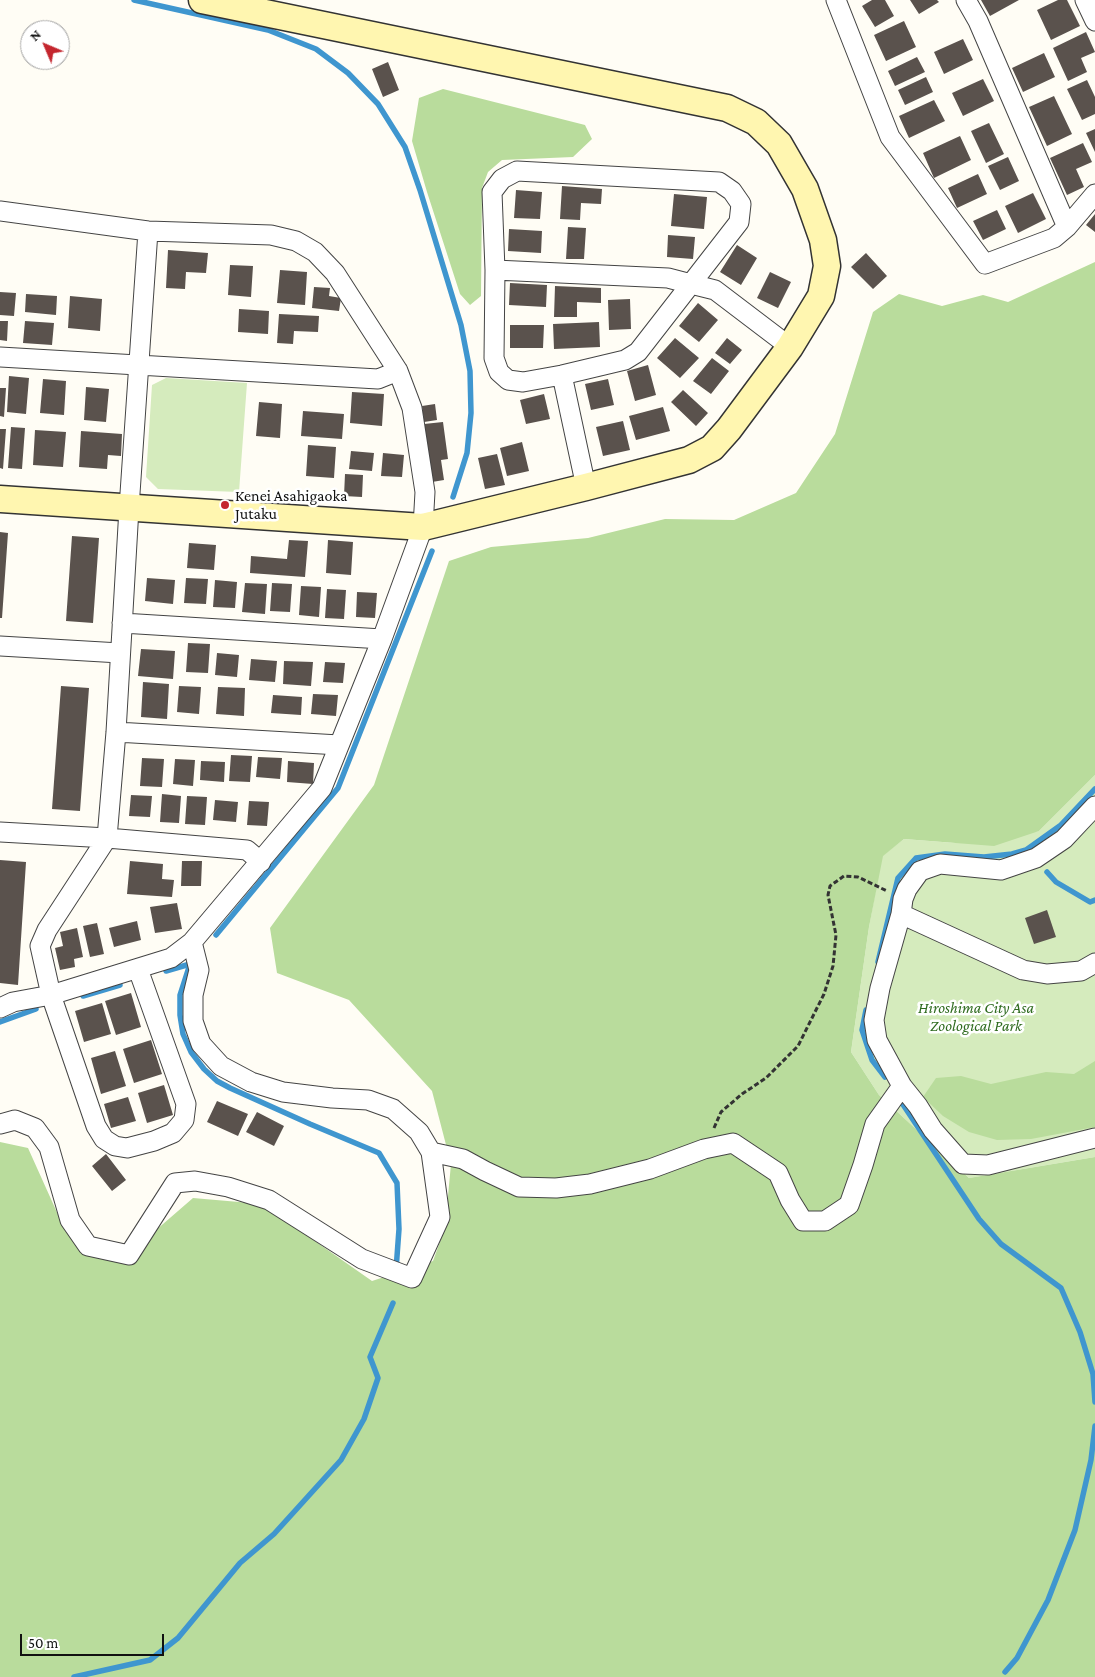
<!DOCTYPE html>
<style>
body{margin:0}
#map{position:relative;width:1095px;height:1677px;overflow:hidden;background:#fffdf5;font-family:"Crimson Pro",serif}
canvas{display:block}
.north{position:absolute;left:20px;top:20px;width:50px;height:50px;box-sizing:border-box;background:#fff;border:1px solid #a0a0a0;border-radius:50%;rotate:315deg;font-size:14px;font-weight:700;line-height:20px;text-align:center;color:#111}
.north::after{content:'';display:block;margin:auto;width:18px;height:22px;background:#c4262e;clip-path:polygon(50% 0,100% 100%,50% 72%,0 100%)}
.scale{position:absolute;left:20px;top:1634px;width:144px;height:22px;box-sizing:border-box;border:2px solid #111;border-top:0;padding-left:6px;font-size:15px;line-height:18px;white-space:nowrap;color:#111;-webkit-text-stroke:4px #fff;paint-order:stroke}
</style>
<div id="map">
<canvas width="1095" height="1677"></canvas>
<div class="north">N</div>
<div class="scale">50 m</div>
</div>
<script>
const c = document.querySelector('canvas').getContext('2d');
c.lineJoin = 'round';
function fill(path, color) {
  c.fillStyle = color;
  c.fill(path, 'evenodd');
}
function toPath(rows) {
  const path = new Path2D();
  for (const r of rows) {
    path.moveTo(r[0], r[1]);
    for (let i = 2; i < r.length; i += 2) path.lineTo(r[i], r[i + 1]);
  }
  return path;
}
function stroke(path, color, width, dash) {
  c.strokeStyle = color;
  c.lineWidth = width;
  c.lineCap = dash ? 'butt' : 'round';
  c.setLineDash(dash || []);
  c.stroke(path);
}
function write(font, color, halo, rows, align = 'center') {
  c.font = font + ' "Crimson Pro",serif';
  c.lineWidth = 5;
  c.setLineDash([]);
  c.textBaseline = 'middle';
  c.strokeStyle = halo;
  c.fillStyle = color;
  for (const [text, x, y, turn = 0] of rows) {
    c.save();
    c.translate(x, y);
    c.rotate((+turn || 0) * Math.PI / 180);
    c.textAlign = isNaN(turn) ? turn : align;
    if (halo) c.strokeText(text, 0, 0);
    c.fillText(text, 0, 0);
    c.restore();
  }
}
fill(toPath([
 [166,378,247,383,239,492,158,489,146,477,152,385],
 [1095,775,1095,1157,969,1178,879,1095,851,1052,869,927,882,856,904,839,955,843,1039,831]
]), '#d5ebbd');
fill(toPath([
 [443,89,585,125,592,139,573,157,502,160,488,172,482,188,481,296,470,305,460,294,427,192,412,141,419,98],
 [1095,262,1095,775,1039,831,994,846,904,839,883,856,869,927,851,1052,879,1095,969,1178,1095,1157,1095,1677,0,1677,0,1142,28,1148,64,1228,111,1253,148,1237,193,1198,262,1204,372,1281,433,1261,445,1228,451,1164,432,1091,349,1000,277,973,270,928,374,785,449,561,491,547,588,538,665,519,734,520,796,493,835,434,873,312,899,294,942,306,983,295,1008,302],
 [1095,1061,1095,1127,1031,1139,997,1140,969,1132,943,1116,923,1097,936,1078,961,1076,991,1084,1046,1072,1074,1074]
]), '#b9dc9c');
stroke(toPath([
 [134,0,268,30,316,49,348,73,378,104,405,147,420,190,461,325,470,371,471,413,467,453,453,497],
 [1047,872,1056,882,1090,902,1095,900],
 [216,935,338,788,432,551],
 [878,962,898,878,916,858,945,854,984,857,1012,854,1026,850,1061,825,1095,789],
 [190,964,180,995,180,1015,183,1034,191,1052,204,1069,217,1081,230,1088,310,1124,379,1153,397,1183,399,1229,396,1270],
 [166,971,190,964],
 [83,996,120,985],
 [866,1010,862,1030,872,1060,885,1077],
 [0,1022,36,1009],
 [900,1100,979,1219,1001,1244,1061,1288,1080,1332,1093,1374,1095,1402],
 [1005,1672,1017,1658,1048,1600,1075,1530,1091,1460,1095,1426],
 [74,1677,150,1660,178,1638,240,1563,274,1534,341,1460,364,1419,378,1378,370,1357,393,1303]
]), '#3f96cf', 5.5);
fill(toPath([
 [872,0,885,0,894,16,875,27,862,6],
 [910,0,937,0,939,2,919,14],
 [981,0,1019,0,990,16],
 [1058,0,1067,0,1080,26,1051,40,1037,10],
 [904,21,916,47,886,61,874,35],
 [1086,32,1095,52,1081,58,1087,72,1068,81,1053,48],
 [963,39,973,60,944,74,934,52],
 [1044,53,1055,77,1023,92,1012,68],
 [917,57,925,72,895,86,888,71],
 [388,62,399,90,383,97,372,69],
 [926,77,933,92,905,105,898,90],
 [983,79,994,101,963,116,952,93],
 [1087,80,1095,97,1095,114,1082,120,1067,89],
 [1054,96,1072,134,1047,146,1029,107],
 [934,100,945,121,909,138,899,116],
 [989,123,1004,154,986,163,971,131],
 [1095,129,1095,152,1086,133],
 [960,136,971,160,934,178,923,153],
 [1083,143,1092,162,1076,169,1084,187,1067,195,1050,158],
 [1008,157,1019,181,1000,190,988,166],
 [978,174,987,194,957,208,948,188],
 [562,186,602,189,601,204,581,203,580,220,560,219],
 [516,190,542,192,540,219,514,218],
 [1033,193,1046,219,1018,233,1005,206],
 [674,194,707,197,704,229,671,226],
 [997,210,1006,229,983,240,973,221],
 [1095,214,1095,232,1086,225],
 [568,227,586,228,584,259,566,259],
 [509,229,542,231,541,253,508,251],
 [668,235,695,237,693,259,667,257],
 [737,245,757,258,741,285,720,272],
 [168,250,208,253,206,273,186,272,185,289,166,288],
 [866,253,887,276,873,289,851,267],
 [230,265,253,266,251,297,228,295],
 [280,270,307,272,305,305,277,303],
 [770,272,791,282,778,308,757,298],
 [510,283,547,285,546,307,509,305],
 [555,286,601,288,601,303,577,302,577,317,554,317],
 [314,287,330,288,329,296,341,298,339,311,312,308],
 [0,292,16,293,14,316,0,315],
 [26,294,57,296,56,315,25,312],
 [70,296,102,299,100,331,68,328],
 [630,299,631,329,609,330,608,300],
 [698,303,718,320,699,342,679,326],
 [239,309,269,311,268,334,238,332],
 [279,314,319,316,318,332,294,331,293,344,277,343],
 [0,321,8,321,7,341,0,340],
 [25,321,54,323,52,345,23,343],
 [599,322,600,347,554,349,553,324],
 [510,325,544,325,543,348,510,348],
 [675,338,699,358,680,378,657,358],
 [727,338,742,350,730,364,715,353],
 [712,358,729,371,711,394,693,381],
 [648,365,656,395,635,401,627,371],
 [9,376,29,378,26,414,7,412],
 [43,379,66,381,64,415,40,413],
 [608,379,614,405,591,410,585,384],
 [86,387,109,389,106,422,84,420],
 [0,388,6,388,4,417,0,416],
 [683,390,708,413,696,426,671,402],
 [352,392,384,394,382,426,350,423],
 [544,394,550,419,526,424,520,400],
 [259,402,282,404,280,438,256,436],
 [435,404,437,420,424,422,422,406],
 [663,407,670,431,636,440,629,416],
 [303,411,344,414,342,439,301,436],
 [623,421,630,450,603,456,596,427],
 [443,422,448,459,441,460,444,480,432,482,424,424],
 [11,427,25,428,22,469,8,468],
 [0,429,6,429,3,469,0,468],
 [35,430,66,432,63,467,33,465],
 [81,431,122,434,121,456,108,455,107,469,79,467],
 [522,442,529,471,507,476,500,448],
 [308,445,336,447,334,478,306,476],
 [351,451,374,453,372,471,349,469],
 [383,453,404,455,402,477,381,476],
 [497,454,505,485,485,489,478,458],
 [345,474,363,475,362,497,344,496],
 [0,532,8,533,2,618,0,618],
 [72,536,99,538,93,623,66,621],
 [289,540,308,541,305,577,250,573,251,556,287,559],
 [328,540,353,542,351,575,326,573],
 [189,543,216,545,214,570,187,568],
 [147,578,175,580,173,604,145,601],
 [186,578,208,579,206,604,184,603],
 [215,580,237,582,235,608,213,607],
 [245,583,267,584,265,614,242,612],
 [272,583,292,584,290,612,270,611],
 [301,586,321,587,319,617,299,615],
 [327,589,346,590,344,619,325,618],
 [357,592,377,593,375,618,356,617],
 [188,643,210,644,208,673,186,672],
 [141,649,175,651,173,679,138,676],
 [217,653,239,655,237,677,215,675],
 [251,659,277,661,275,682,249,680],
 [284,661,313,662,311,686,283,684],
 [325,662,345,663,343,683,323,682],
 [143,682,169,684,167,719,141,717],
 [61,686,89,688,80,811,52,809],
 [179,686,201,687,199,714,177,712],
 [218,687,245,688,244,716,216,714],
 [313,694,338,695,336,716,311,714],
 [273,695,302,697,301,715,271,713],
 [231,755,252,756,250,782,229,781],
 [258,757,282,758,280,779,256,777],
 [142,758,164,759,162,787,140,786],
 [175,759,195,760,193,786,173,784],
 [201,761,225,762,224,782,200,780],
 [288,761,314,763,313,784,287,782],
 [162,794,181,796,179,823,160,822],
 [131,795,152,796,150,817,129,816],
 [187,796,207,797,205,825,185,824],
 [215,800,238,802,236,822,213,820],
 [249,801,269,802,267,826,247,825],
 [0,860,26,862,18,985,0,983],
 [130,861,163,864,162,879,174,880,172,897,127,894],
 [182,861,202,861,201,886,181,886],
 [177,903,182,929,155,933,150,907],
 [1047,910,1056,937,1034,944,1025,918],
 [137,921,141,940,114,947,109,928],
 [97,923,104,954,90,957,83,926],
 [77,928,83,957,74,959,75,967,60,970,55,948,63,946,60,932],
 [131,993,141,1027,116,1035,105,1001],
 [102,1003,111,1034,84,1042,75,1011],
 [151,1040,162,1074,134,1083,123,1049],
 [115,1051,126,1086,101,1094,91,1058],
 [164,1085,173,1115,147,1123,138,1093],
 [128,1097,136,1121,111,1128,104,1104],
 [217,1101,248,1114,238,1136,207,1122],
 [257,1112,284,1126,274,1146,246,1132],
 [106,1154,126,1180,112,1191,92,1166]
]), '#5a524d');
const street = toPath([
 [836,0,890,137,985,264,1054,238,1067,227,1095,194],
 [966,0,978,21,1067,227],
 [1085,0,1095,21],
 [517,171,719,182,732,191,741,204,739,222,638,352,625,360,562,375,523,382,508,380,499,372,494,358,495,270,492,192,502,179,517,171],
 [0,211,148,231,271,235,296,241,315,252,335,273,398,371,412,408,425,492,423,527,382,639,322,788,192,942,171,958,51,995,13,1002,0,1008],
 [495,270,668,278,691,284,715,290,790,347],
 [0,357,378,379,398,371],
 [562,375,586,487],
 [122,623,382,639],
 [0,646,120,653],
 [116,732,339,745],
 [1095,806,1064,839,1036,858,1001,870,940,864,920,871,907,889,903,899,901,914,880,988,874,1020,877,1040,902,1086,918,1106,933,1130,963,1164,988,1165,1095,1138],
 [0,832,107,838,247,850,261,862],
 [901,914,1023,970,1047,974,1081,971,1095,963],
 [192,942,199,970,193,995,193,1021,201,1044,221,1066,251,1082,283,1092,332,1098,368,1100,393,1109,419,1132,431,1152],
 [138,969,186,1104,184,1120,173,1133,154,1141,127,1148,115,1146,104,1139,96,1126,51,995,40,946,47,930,107,838,116,732,129,508,148,231],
 [0,1124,15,1120,35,1128,49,1147,70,1220,88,1246,129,1255,175,1183,195,1181,228,1187,269,1200,362,1259,412,1278,440,1217,431,1152,463,1159,485,1171,519,1187,556,1188,590,1184,650,1169,704,1149,733,1143,778,1173,790,1200,803,1221,825,1221,849,1205,863,1165,875,1124,902,1086]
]);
const secondary = toPath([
 [0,499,423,527,586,487,689,460,712,448,729,429,790,347,821,296,827,266,823,240,805,189,779,144,756,122,727,108,202,0]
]);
stroke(street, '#444', 21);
stroke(secondary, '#333', 29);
stroke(toPath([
 [714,1128,721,1112,742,1094,766,1078,798,1046,824,994,833,966,836,935,828,895,830,886,844,876,858,877,887,891]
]), '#333', 3, [5, 2.5]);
stroke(street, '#fff', 19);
stroke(secondary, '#fff6b0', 26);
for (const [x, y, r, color] of [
 [225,505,5,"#c4262e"]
]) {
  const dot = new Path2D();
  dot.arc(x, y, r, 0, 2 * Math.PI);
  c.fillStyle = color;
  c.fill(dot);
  stroke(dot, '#fff', 2);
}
write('16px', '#111', '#fff', [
 ["Kenei Asahigaoka",235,496],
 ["Jutaku",235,514]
], 'left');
write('italic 16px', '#2f6b1f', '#fff', [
 ["Hiroshima City Asa",976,1008],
 ["Zoological Park",976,1026]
]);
</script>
